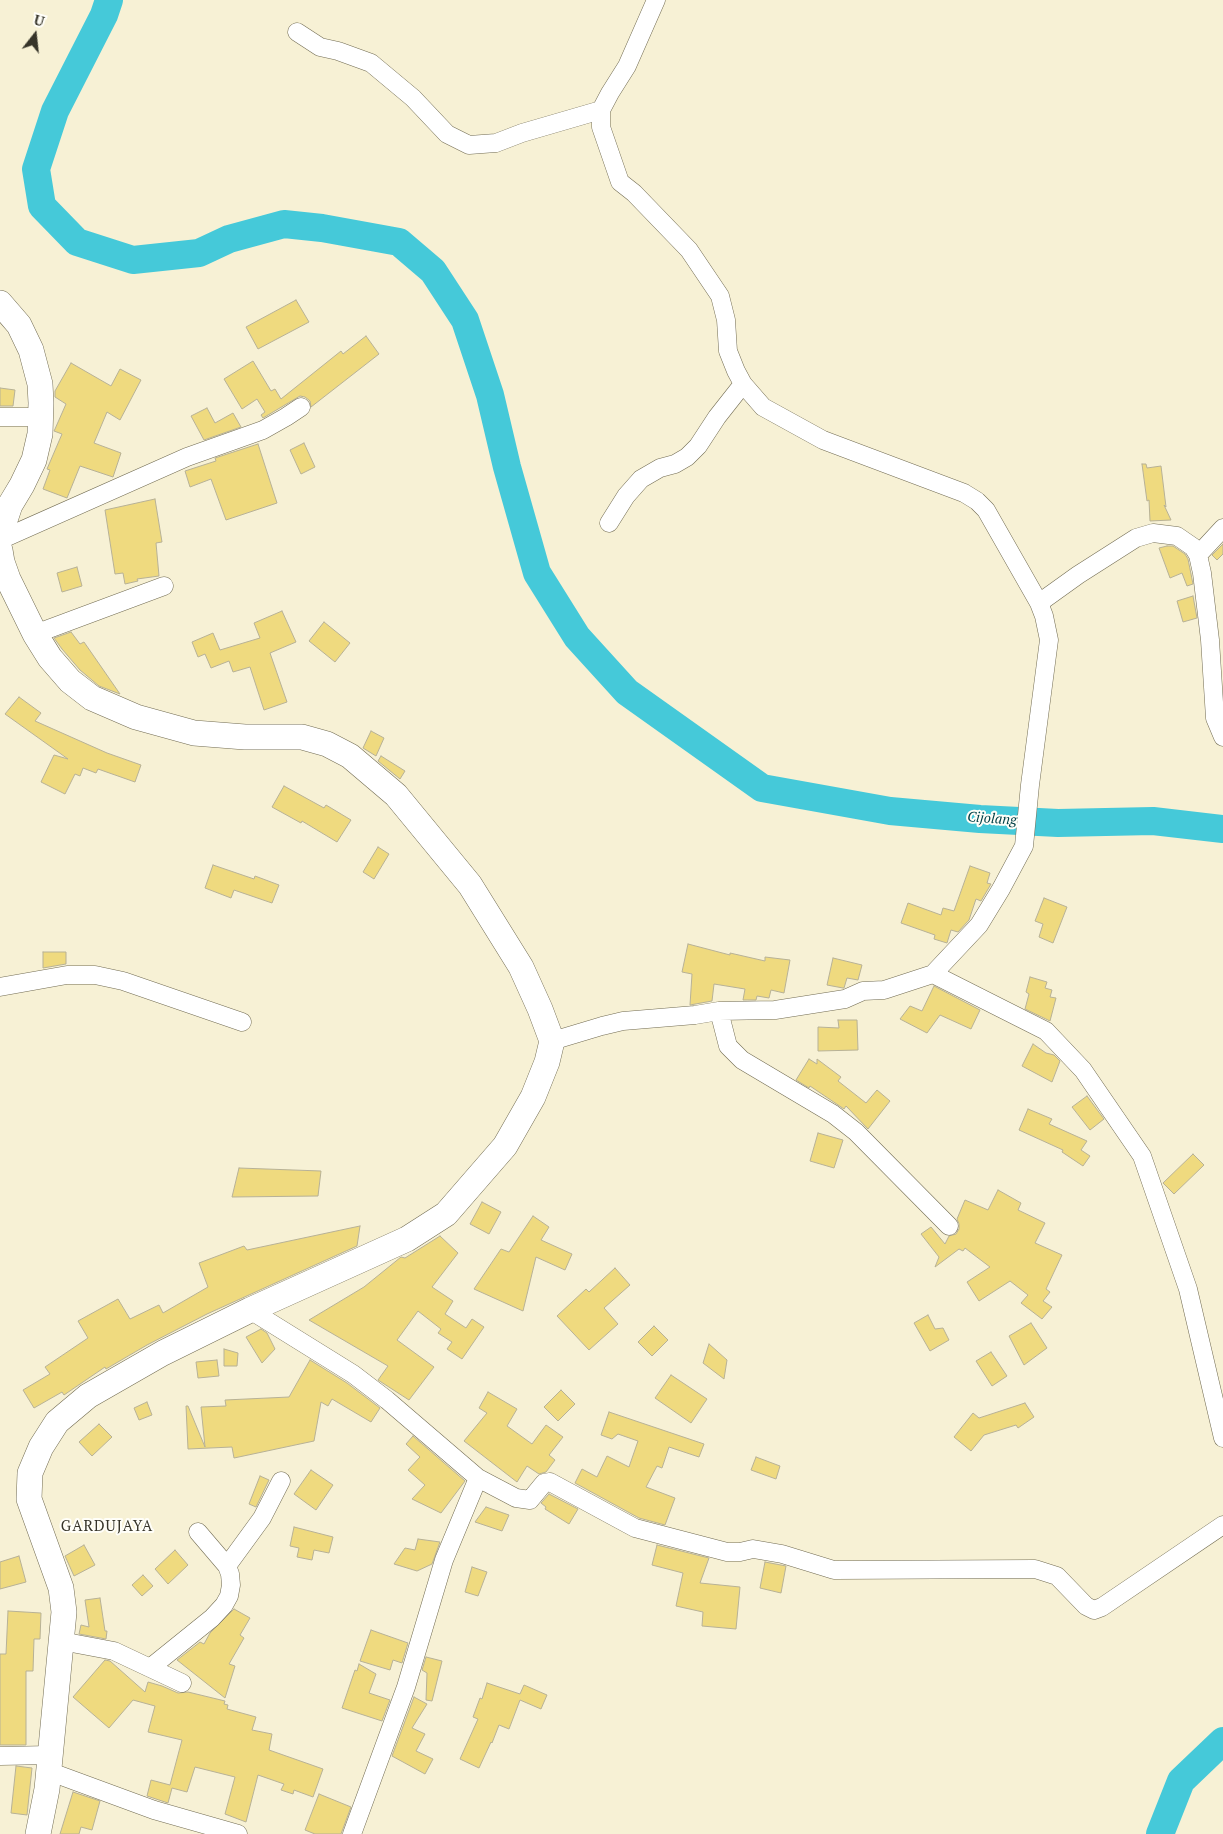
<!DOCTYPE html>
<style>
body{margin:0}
#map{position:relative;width:1223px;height:1834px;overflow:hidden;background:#f7f1d5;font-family:"PT Serif",serif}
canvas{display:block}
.north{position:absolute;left:10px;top:10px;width:50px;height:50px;-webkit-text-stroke:4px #fffef8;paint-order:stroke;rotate:16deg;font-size:14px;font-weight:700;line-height:20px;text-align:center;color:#363429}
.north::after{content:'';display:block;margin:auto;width:18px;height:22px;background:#363429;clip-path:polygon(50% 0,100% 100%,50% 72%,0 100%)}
</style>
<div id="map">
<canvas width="1223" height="1834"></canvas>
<div class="north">U</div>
</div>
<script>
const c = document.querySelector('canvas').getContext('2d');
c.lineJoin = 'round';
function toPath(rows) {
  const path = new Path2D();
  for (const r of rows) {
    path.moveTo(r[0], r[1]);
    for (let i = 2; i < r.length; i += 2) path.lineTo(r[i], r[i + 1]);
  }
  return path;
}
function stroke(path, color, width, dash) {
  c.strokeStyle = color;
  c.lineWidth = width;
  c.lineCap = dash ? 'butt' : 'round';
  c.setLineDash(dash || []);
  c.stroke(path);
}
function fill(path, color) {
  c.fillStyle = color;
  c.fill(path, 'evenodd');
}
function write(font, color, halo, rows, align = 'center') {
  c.font = font + ' "PT Serif",serif';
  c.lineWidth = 4;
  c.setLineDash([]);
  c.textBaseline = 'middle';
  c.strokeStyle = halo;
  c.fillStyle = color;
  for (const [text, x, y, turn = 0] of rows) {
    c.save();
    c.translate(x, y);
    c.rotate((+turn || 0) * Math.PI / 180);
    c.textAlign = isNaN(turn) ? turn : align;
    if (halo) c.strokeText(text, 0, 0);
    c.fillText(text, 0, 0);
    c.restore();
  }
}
stroke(toPath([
 [109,0,104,15,55,111,36,169,42,206,77,242,133,260,199,253,229,239,284,224,322,228,399,242,433,271,465,320,490,395,507,467,537,573,577,637,627,692,762,788,890,811,980,819,1058,823,1153,821,1223,829],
 [1160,1834,1181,1781,1223,1741]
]), '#45c9d9', 28);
const building = toPath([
 [296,300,309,322,258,349,246,327,296,300],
 [366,336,379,354,311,407,310,401,305,397,300,396,263,418,261,415,265,412,257,399,242,409,224,379,253,361,271,391,275,389,281,399,341,351,343,354,366,336],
 [71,363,111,386,120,369,141,380,120,420,107,412,94,443,121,453,113,477,80,466,67,498,43,489,50,470,47,469,62,434,54,431,55,429,66,404,55,397,55,391,71,363],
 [0,388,15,390,13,406,0,406,0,388],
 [207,408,215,423,233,413,241,427,204,440,191,416,207,408],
 [304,443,315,467,301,474,290,450,304,443],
 [258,444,277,503,226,520,211,479,190,487,185,471,216,461,215,458,258,444],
 [1142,464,1146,464,1147,468,1161,466,1166,507,1164,505,1171,520,1150,521,1149,500,1147,501,1142,464],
 [155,499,162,542,156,543,159,576,137,579,138,581,125,584,123,573,115,574,105,510,155,499],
 [1223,544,1223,554,1217,560,1212,555,1223,544],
 [1167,546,1173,546,1185,554,1188,559,1193,584,1187,586,1182,573,1170,578,1159,548,1167,546],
 [77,567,82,586,62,592,57,573,77,567],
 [1193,596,1197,618,1183,622,1177,601,1193,596],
 [282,611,296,642,270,653,287,702,264,710,250,667,233,672,229,661,211,668,205,654,198,657,192,642,213,633,220,650,260,638,254,623,282,611],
 [324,622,350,643,335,662,309,641,324,622],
 [71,632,80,644,84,642,120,694,99,686,80,670,62,649,54,638,71,632],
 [19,697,41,713,35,721,107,753,141,765,135,782,98,769,96,773,83,768,80,776,75,774,65,794,41,782,54,755,68,759,5,714,19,697],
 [371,731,384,738,376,756,363,748,371,731],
 [381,756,405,771,400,779,378,761,381,756],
 [284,786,324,808,326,805,351,820,337,842,302,821,301,823,272,807,284,786],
 [378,847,389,854,374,879,363,872,378,847],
 [213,865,254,879,255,876,279,885,272,903,234,890,231,898,205,888,213,865],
 [970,866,990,873,987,883,991,884,981,901,976,899,969,920,958,932,951,930,947,943,934,939,935,935,901,923,908,903,941,915,943,908,954,911,970,866],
 [1044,898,1067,907,1053,943,1039,937,1043,924,1035,921,1044,898],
 [688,944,730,955,730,953,765,961,765,957,790,960,784,993,771,990,769,998,757,996,756,1000,743,1000,745,989,714,984,712,1001,690,1005,692,974,682,972,688,944],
 [43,952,66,952,66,964,43,968,43,952],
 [833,958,862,965,858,980,847,978,844,988,843,988,827,985,833,958],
 [1030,977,1047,982,1045,988,1052,990,1050,997,1056,998,1050,1021,1025,1009,1029,994,1026,992,1030,977],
 [934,986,980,1010,971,1029,940,1015,927,1033,900,1019,910,1006,922,1011,934,986],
 [838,1020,857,1020,858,1050,818,1051,818,1027,839,1028,838,1020],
 [1033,1044,1046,1053,1054,1055,1060,1061,1052,1082,1022,1066,1033,1044],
 [809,1059,817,1064,817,1059,841,1077,838,1081,866,1103,877,1090,890,1101,868,1129,846,1106,844,1109,810,1086,809,1088,796,1080,809,1059],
 [1087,1096,1104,1119,1090,1130,1072,1107,1087,1096],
 [1028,1109,1052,1119,1049,1124,1087,1141,1081,1150,1090,1156,1083,1166,1062,1152,1063,1150,1019,1130,1028,1109],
 [818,1133,843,1140,834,1168,810,1161,818,1133],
 [1193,1154,1204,1165,1174,1194,1163,1183,1193,1154],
 [239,1168,321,1171,318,1196,232,1197,239,1168],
 [998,1190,1021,1203,1018,1210,1045,1223,1035,1243,1062,1255,1046,1289,1050,1292,1043,1301,1052,1307,1042,1319,1021,1303,1028,1295,1010,1281,979,1301,967,1282,990,1267,965,1248,963,1251,959,1249,935,1267,939,1257,921,1234,931,1227,945,1244,949,1236,956,1234,959,1229,959,1224,957,1219,965,1200,988,1210,998,1190],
 [482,1202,501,1212,489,1234,470,1224,482,1202],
 [533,1216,549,1227,541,1240,572,1254,565,1270,536,1257,523,1311,474,1289,501,1249,509,1252,533,1216],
 [360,1226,357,1246,207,1314,147,1345,106,1369,105,1367,64,1395,62,1392,34,1408,23,1390,50,1374,45,1367,88,1338,78,1321,118,1299,130,1319,159,1305,163,1313,208,1287,199,1263,244,1246,247,1250,360,1226],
 [440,1236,458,1253,432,1287,453,1301,445,1314,466,1328,472,1319,484,1327,462,1359,447,1349,452,1342,438,1333,441,1329,418,1311,397,1340,434,1367,409,1400,378,1380,388,1366,309,1320,364,1287,401,1257,405,1258,440,1236],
 [615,1268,630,1285,604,1308,618,1324,589,1350,557,1316,586,1289,589,1292,615,1268],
 [928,1315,935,1329,943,1328,949,1340,930,1351,914,1323,928,1315],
 [1031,1323,1047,1348,1024,1365,1009,1336,1031,1323],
 [654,1326,668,1340,652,1356,638,1342,654,1326],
 [261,1329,267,1333,275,1349,262,1363,246,1337,261,1329],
 [709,1344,727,1360,724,1379,703,1363,709,1344],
 [224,1349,238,1353,237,1366,224,1366,224,1349],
 [991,1352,1007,1376,992,1386,976,1361,991,1352],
 [217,1360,219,1376,198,1378,196,1362,217,1360],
 [310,1360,347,1383,380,1408,371,1422,332,1399,328,1406,321,1402,314,1441,234,1458,232,1447,188,1449,186,1406,188,1406,205,1447,201,1407,226,1406,225,1400,289,1397,310,1360],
 [671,1375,707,1399,691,1423,655,1398,671,1375],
 [561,1390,575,1404,558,1421,544,1407,561,1390],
 [488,1392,517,1409,507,1426,532,1444,546,1425,563,1437,549,1455,555,1460,546,1472,539,1474,527,1466,517,1482,464,1441,487,1413,479,1408,488,1392],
 [147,1402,152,1415,139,1420,134,1408,147,1402],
 [1025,1403,1034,1417,1018,1428,1016,1425,984,1435,971,1451,954,1437,973,1413,979,1418,1025,1403],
 [609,1412,704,1444,699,1457,669,1447,662,1468,657,1466,646,1487,675,1498,665,1525,639,1518,575,1483,582,1469,597,1477,607,1456,629,1467,638,1441,618,1434,612,1439,601,1435,609,1412],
 [99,1424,112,1437,92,1456,79,1442,99,1424],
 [413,1436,465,1481,441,1513,412,1499,425,1485,408,1470,420,1457,406,1444,413,1436],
 [756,1457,780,1466,776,1479,751,1470,756,1457],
 [311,1470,333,1485,316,1510,294,1494,311,1470],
 [260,1476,269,1480,256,1507,249,1504,260,1476],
 [549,1494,578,1509,569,1524,545,1509,546,1507,541,1503,549,1494],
 [486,1507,509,1515,502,1531,475,1522,486,1507],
 [294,1527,333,1537,329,1553,314,1550,312,1560,297,1557,299,1548,290,1546,294,1527],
 [418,1539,440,1542,432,1564,417,1571,394,1564,405,1548,415,1550,418,1539],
 [84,1545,95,1565,74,1576,65,1556,84,1545],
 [657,1545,709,1558,700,1583,740,1587,736,1629,702,1626,703,1612,676,1606,683,1573,652,1565,657,1545],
 [175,1550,188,1565,168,1584,155,1569,175,1550],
 [19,1556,26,1582,0,1589,0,1562,19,1556],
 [765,1562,786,1566,781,1593,760,1588,765,1562],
 [472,1567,487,1572,478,1596,465,1592,472,1567],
 [143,1575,153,1586,142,1596,132,1585,143,1575],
 [100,1598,105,1631,107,1631,106,1639,79,1634,81,1625,89,1627,85,1600,100,1598],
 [234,1609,250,1618,240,1635,244,1638,229,1664,235,1666,225,1698,177,1660,200,1642,204,1644,210,1633,234,1609],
 [8,1611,41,1613,40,1639,34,1639,33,1671,26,1671,26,1745,0,1745,0,1654,6,1654,8,1611],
 [371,1630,408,1643,402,1663,393,1660,390,1670,360,1661,371,1630],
 [426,1657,442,1661,432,1701,426,1700,427,1673,422,1670,426,1657],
 [105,1660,110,1661,145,1692,148,1682,162,1686,178,1693,188,1692,225,1701,224,1704,228,1705,227,1709,256,1717,252,1730,272,1734,269,1750,323,1769,313,1797,294,1790,293,1794,281,1790,284,1784,258,1775,246,1822,225,1814,235,1777,195,1767,187,1792,172,1788,168,1803,147,1796,151,1780,170,1785,182,1740,148,1732,155,1706,133,1700,109,1728,73,1697,105,1660],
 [359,1664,376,1674,369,1693,390,1700,382,1721,342,1708,355,1670,357,1671,359,1664],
 [487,1683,520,1694,524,1685,547,1695,541,1709,520,1700,509,1729,499,1725,492,1743,491,1742,479,1768,460,1759,478,1719,473,1717,480,1698,482,1699,487,1683],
 [414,1697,427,1704,412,1728,425,1734,416,1751,433,1759,425,1774,392,1756,414,1697],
 [16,1766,32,1768,27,1815,11,1813,16,1766],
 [73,1792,100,1801,92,1830,81,1827,79,1834,60,1834,73,1792],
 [319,1794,351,1807,341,1834,315,1834,305,1830,319,1794]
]);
fill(building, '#efda7f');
stroke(building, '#b7b196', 1);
const minor = toPath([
 [656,0,627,66,610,93,601,110,601,127,620,182,634,193,689,250,720,296,726,320,728,351,736,371,743,384,763,407,823,440,964,493,977,501,986,510,1039,603,1044,616,1049,640,1030,785,1024,846,1001,889,979,925,933,974],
 [297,32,320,47,338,51,371,63,413,98,447,134,469,145,496,143,522,133,601,110],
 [0,417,41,417],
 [609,523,626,496,641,479,660,468,675,464,687,457,698,446,717,417,743,384],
 [0,540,187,457,263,430,286,417,301,407],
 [1198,555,1223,528],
 [1039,603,1078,575,1136,538,1153,533,1177,536,1193,547,1198,555,1202,573,1210,640,1215,718,1223,737],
 [35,634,164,586],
 [0,987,67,975,95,975,123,981,242,1022],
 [719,1011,728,1046,742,1060,833,1114,856,1132,949,1226],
 [552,1041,602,1026,623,1021,695,1015,719,1011,775,1010,845,999,863,991,884,990,933,974,1046,1031,1083,1070,1142,1156,1188,1289,1223,1438],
 [250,1310,353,1374,387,1400,478,1478,516,1498,530,1500,544,1483,550,1482,635,1528,727,1552,740,1552,753,1549,782,1554,834,1570,1035,1569,1057,1576,1086,1606,1094,1610,1102,1607,1223,1525],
 [227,1566,262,1518,281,1481],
 [61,1641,114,1651,182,1683],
 [150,1668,212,1618,224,1605,229,1596,231,1585,230,1574,227,1566,198,1532],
 [0,1756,50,1755],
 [48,1771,154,1810,238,1834],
 [352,1834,406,1687,444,1560,478,1478]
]);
const highway = toPath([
 [0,303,19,325,31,350,40,384,41,403,40,434,34,460,22,485,10,505,0,535],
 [0,550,2,562,8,579,35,634,50,658,70,681,92,698,136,717,194,733,245,737,302,737,327,744,350,756,396,795,470,885,521,967,540,1009,552,1041,547,1062,533,1097,505,1146,446,1214,407,1239,250,1310,163,1353,88,1396,57,1422,41,1447,30,1473,29,1499,61,1588,64,1612,47,1789,38,1834]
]);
stroke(minor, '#726c53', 19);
stroke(highway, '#726c53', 26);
stroke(minor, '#fff', 18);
stroke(highway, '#fff', 25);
write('italic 14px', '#014047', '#fffef8', [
 ["Cijolang",992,819,4]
]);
c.letterSpacing = '1px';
write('15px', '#363429', '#fffef8', [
 ["GARDUJAYA",107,1527]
]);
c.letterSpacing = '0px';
</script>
